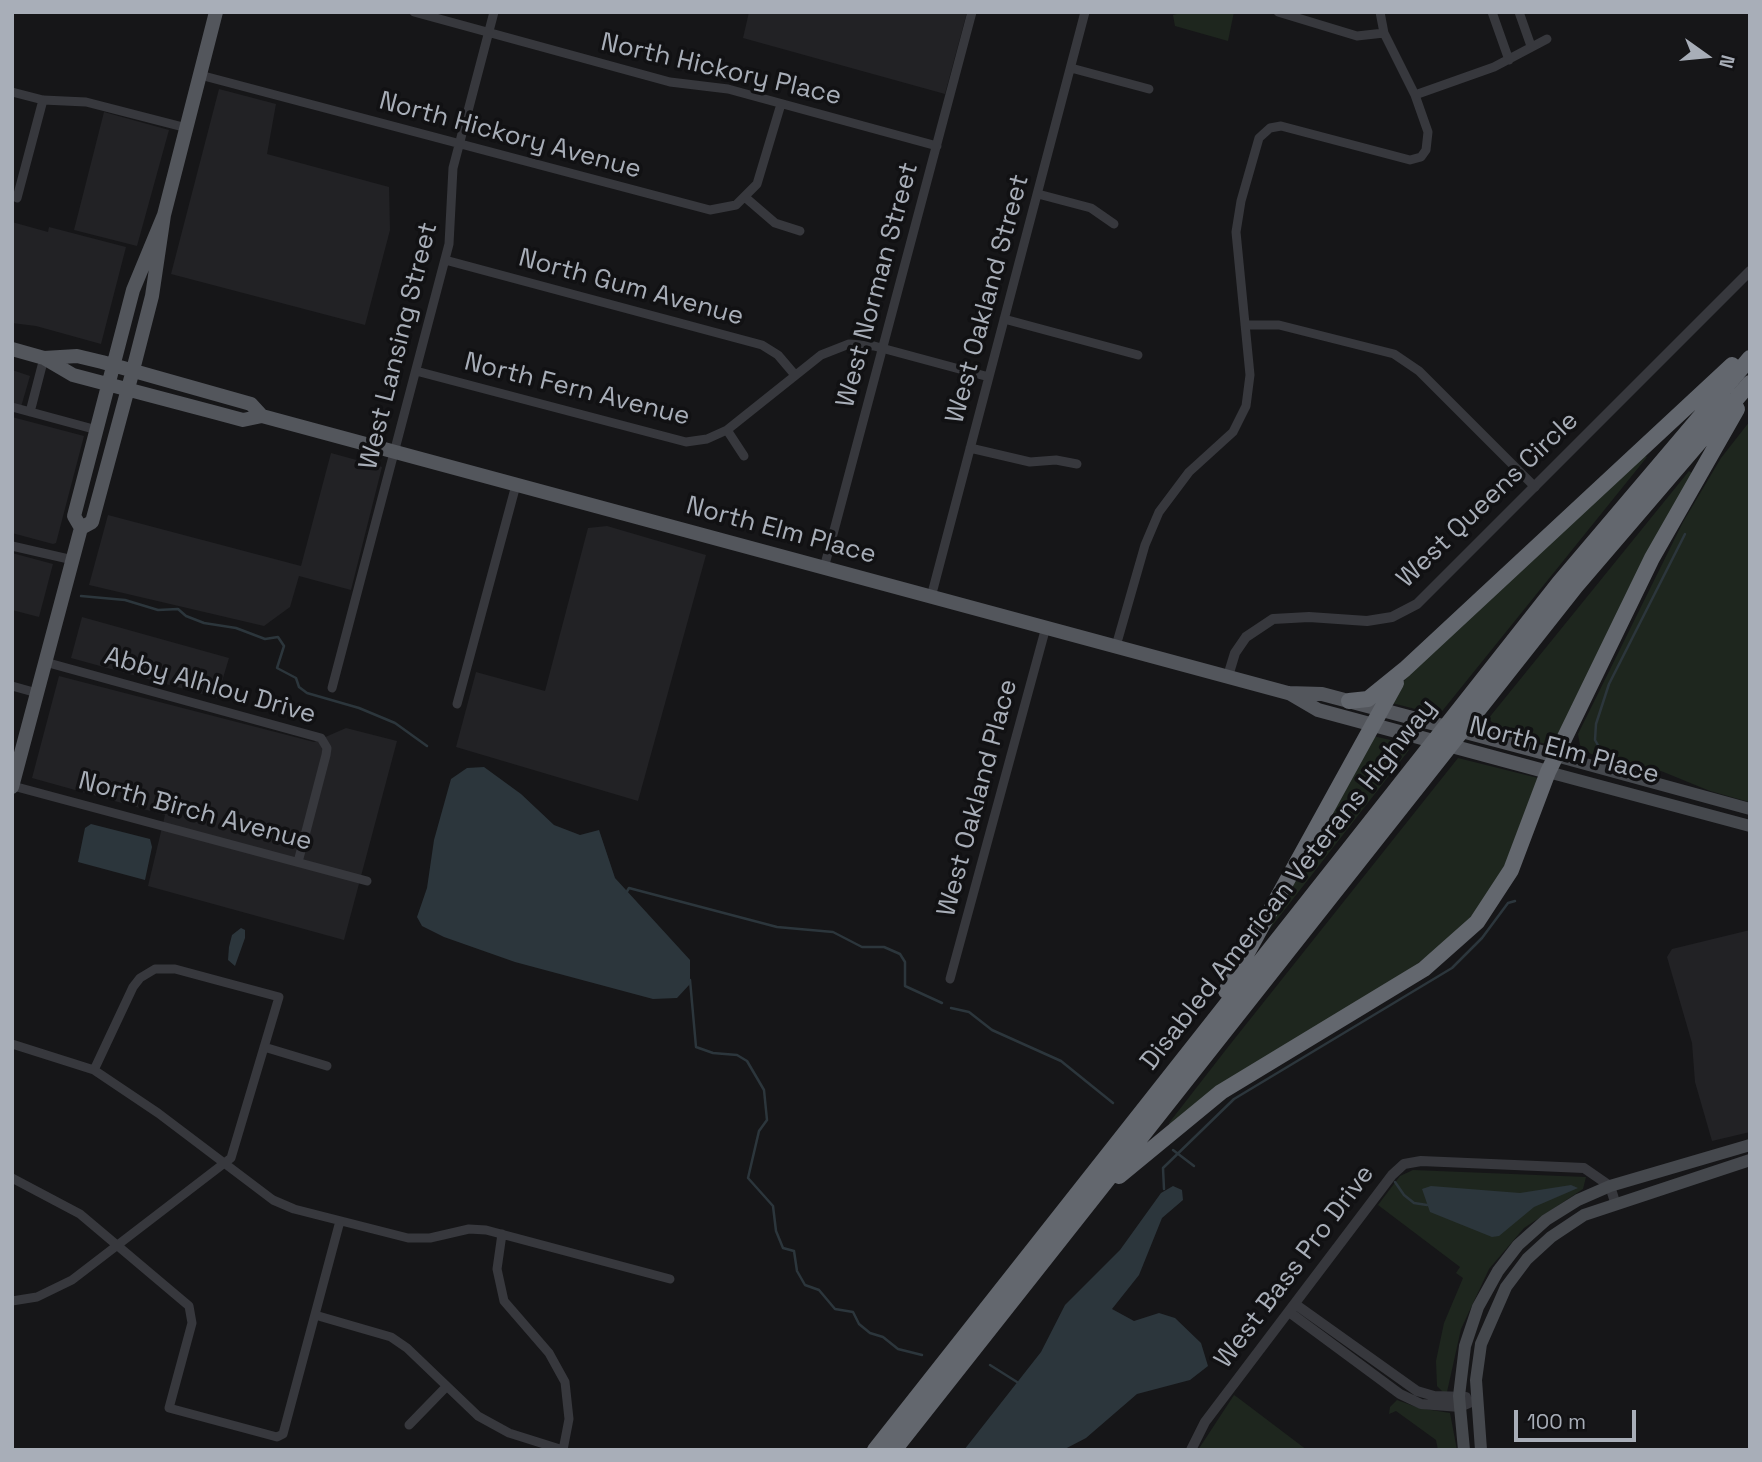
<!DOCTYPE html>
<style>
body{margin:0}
#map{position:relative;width:1762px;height:1462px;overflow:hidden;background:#161618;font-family:"Space Grotesk",sans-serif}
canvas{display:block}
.frame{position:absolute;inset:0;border:14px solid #a8aeb8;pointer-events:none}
.north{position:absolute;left:1671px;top:21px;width:70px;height:70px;-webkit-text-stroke:5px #111113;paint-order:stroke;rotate:105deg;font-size:19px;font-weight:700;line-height:28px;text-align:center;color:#a8aeb8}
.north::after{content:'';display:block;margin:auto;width:24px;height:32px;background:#a8aeb8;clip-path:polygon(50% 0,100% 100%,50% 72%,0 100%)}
.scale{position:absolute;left:1514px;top:1410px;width:122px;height:32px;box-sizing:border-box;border:4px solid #a8aeb8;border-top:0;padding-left:9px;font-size:21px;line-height:24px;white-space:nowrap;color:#a8aeb8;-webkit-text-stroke:5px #111113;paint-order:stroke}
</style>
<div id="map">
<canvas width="1762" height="1462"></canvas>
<div class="frame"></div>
<div class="north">N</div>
<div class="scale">100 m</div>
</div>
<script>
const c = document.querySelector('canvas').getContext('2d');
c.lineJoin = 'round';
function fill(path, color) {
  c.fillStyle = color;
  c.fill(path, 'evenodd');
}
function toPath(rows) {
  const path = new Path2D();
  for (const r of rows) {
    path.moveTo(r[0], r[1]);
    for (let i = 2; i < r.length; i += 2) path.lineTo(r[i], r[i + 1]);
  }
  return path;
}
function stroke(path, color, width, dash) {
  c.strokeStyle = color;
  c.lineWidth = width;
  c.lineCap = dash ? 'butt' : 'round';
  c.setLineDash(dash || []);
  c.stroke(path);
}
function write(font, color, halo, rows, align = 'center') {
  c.font = font + ' "Space Grotesk",sans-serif';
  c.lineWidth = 7;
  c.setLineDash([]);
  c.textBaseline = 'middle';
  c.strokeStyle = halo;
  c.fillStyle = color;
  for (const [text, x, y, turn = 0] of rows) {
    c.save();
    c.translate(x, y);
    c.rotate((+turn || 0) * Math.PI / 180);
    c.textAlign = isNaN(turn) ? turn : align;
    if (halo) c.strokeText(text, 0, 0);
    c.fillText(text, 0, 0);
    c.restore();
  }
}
fill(toPath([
 [749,12,967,12,945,94,743,38],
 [219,89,276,104,267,154,389,187,390,230,365,325,171,274],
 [104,112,169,130,137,246,74,230],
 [12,222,48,232,49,227,126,247,101,344,36,326,12,323],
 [12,370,30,376,21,407,12,405],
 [12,417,84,436,56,543,53,544,12,533],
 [331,453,382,467,351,590,299,576,290,607,264,626,89,585,108,515,301,566],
 [607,526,706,555,638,801,456,747,476,672,545,691,588,528],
 [12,553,53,564,39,617,12,610],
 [82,617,229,658,217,698,71,658],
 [59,676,314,742,346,728,397,741,344,940,148,886,165,815,32,778],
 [1750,930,1750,1132,1712,1141,1695,1082,1692,1043,1667,957,1672,949]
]), '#222225');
fill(toPath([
 [1185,12,1234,12,1228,41,1175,26,1173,15],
 [1750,421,1750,801,1749,802,1710,791,1661,771,1656,773,1591,754,1580,745,1578,734,1683,522,1721,458],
 [1643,455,1647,457,1439,715,1388,702,1407,677],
 [1689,471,1693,474,1556,740,1549,745,1507,733,1488,719],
 [1373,736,1395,741,1409,750,1265,935],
 [1458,758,1538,778,1503,870,1470,919,1444,944,1410,969,1236,1075,1170,1126,1169,1123,1228,1047],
 [1413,1170,1586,1177,1583,1189,1524,1228,1489,1269,1461,1329,1447,1392,1443,1392,1437,1386,1436,1361,1444,1323,1463,1278,1456,1273,1460,1267,1378,1205,1400,1176],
 [1234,1395,1237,1397,1307,1450,1198,1450],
 [1397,1400,1419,1408,1450,1413,1457,1450,1438,1450,1436,1440,1396,1411,1389,1414,1390,1407]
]), '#1e261e');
fill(toPath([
 [484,767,521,794,554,825,580,835,599,830,615,878,690,960,690,984,677,998,653,999,515,962,444,937,422,926,417,917,427,888,434,840,451,779,467,768],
 [91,824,150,839,152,847,145,880,78,862,85,828],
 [241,928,245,930,245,938,235,966,228,960,229,947,232,935],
 [1571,1185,1578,1188,1534,1207,1499,1236,1492,1237,1430,1212,1422,1189,1431,1186,1520,1193],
 [1173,1186,1182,1190,1183,1200,1162,1218,1139,1275,1112,1309,1134,1321,1159,1313,1175,1318,1201,1343,1208,1366,1190,1380,1137,1394,1086,1438,1063,1450,964,1450,1041,1352,1065,1305,1120,1250,1161,1193]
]), '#2c363c');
stroke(toPath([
 [81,596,125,600,158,610,178,609,186,616,204,623,236,628,265,639,278,637,284,646,277,668,296,678,299,687,307,693,359,708,395,723,427,746],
 [1599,747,1595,740,1596,724,1609,684,1685,534],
 [626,893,629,888,777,927,833,932,862,947,884,947,900,954,905,962,905,986,942,1003],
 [690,980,696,1047,713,1053,737,1055,747,1061,764,1090,767,1120,759,1131,748,1178,773,1206,776,1231,783,1248,794,1251,797,1271,805,1285,819,1290,835,1309,853,1312,859,1324,870,1333,883,1337,898,1349,922,1355],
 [951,1008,969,1012,992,1030,1061,1061,1113,1103],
 [1173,1150,1194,1166],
 [1395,1182,1404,1195,1414,1203,1427,1205],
 [1164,1189,1163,1168,1234,1099,1452,968,1482,938,1508,903,1515,901],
 [990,1365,1017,1382]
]), '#2c363c', 2.5);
stroke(toPath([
 [414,12,670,82,728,89,937,146],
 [1278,12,1357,36,1384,33],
 [1492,12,1509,60],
 [1519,12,1531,46],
 [1071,68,1149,89],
 [200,75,710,210,736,205,757,184,781,104],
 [12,92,43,100,86,102,187,128],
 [1415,95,1494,67,1547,39],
 [1038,194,1091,208,1114,224],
 [17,198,43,100],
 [746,198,775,223,800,231],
 [445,260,762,345,778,355,795,375],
 [1004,319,1138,355],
 [1245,325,1279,325,1394,354,1419,371,1535,487],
 [416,371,686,442,707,439,727,430,821,355,849,344,874,346,989,377],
 [12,407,97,430],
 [30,412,44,358],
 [727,430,744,456],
 [970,448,1030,462,1056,460,1077,464],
 [12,546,73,560],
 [824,568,972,12],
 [931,597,1085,12],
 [1116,646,1145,545,1159,512,1189,472,1233,432,1246,406,1250,375,1236,232,1241,201,1259,138,1270,128,1281,126,1410,160,1421,157,1426,150,1428,132,1415,95,1384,33,1380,12],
 [45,662,321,738,327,748,326,755,298,862],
 [12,686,37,693],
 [332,688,449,244,453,168,494,12],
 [457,704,516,485],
 [13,786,367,881],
 [950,979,1046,627],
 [12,1044,94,1070,158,1113,273,1200,294,1209,408,1238,430,1238,469,1229,486,1230,670,1279],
 [264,1047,327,1066],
 [12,1178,80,1214,189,1306,192,1323,169,1408,277,1437,283,1434,340,1221],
 [502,1234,497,1269,504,1301,549,1353,565,1382,569,1419,563,1450],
 [12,1301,37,1297,72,1280,231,1158,279,997,175,969,155,969,140,978,133,987,94,1070],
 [315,1315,391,1337,407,1348,478,1416,509,1433,563,1450],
 [409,1425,445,1388]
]), '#37383d', 9);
stroke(toPath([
 [1228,676,1235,653,1246,637,1273,619,1309,617,1367,621,1392,617,1417,604,1750,271],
 [1295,1304,1417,1391,1434,1396,1466,1397],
 [1289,1312,1400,1394,1421,1404,1460,1407,1476,1400],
 [1191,1450,1205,1422,1392,1175,1404,1164,1421,1161,1584,1168,1610,1186,1615,1202]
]), '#37383d', 10);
stroke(toPath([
 [1556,756,1750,809],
 [1548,772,1750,826],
 [1464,1450,1459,1396,1465,1346,1478,1307,1498,1271,1518,1245,1546,1220,1578,1200,1610,1186,1750,1145],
 [1481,1450,1476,1380,1481,1344,1506,1287,1527,1259,1551,1237,1584,1215,1750,1160]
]), '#45484d', 12);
stroke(toPath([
 [12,349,44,358,73,375,217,413,243,420,262,416,1288,693,1322,694,1556,756],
 [44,358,77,356,102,362,251,404,262,416],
 [81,528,92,522,133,370,152,296,164,215,216,12],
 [1289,693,1318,710,1548,772],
 [12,787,81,528,74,516,133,290,164,215]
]), '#53565c', 14);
stroke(toPath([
 [1349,701,1368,699,1405,669,1732,365],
 [1226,991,1396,683],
 [1119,1176,1221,1092,1424,969,1477,922,1511,870,1548,772,1652,558,1737,409],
 [875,1450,1559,583,1750,358],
 [894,1450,1576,586,1750,383]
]), '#63676e', 16);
write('26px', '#a8aeb8', '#111113', [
 ["North Hickory Place",721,70,13],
 ["North Hickory Avenue",510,136,15],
 ["West Norman Street",878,285,-75],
 ["North Gum Avenue",631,288,15],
 ["West Oakland Street",988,299,-75],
 ["West Lansing Street",399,346,-76],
 ["North Fern Avenue",577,390,14],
 ["West Queens Circle",1488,500,-44],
 ["North Elm Place",781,531,15],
 ["Abby Alhlou Drive",210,686,16],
 ["North Elm Place",1564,751,15],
 ["West Oakland Place",978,798,-75],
 ["North Birch Avenue",195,812,15],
 ["Disabled American Veterans Highway",1289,885,-52],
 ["West Bass Pro Drive",1295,1267,-53]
]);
</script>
